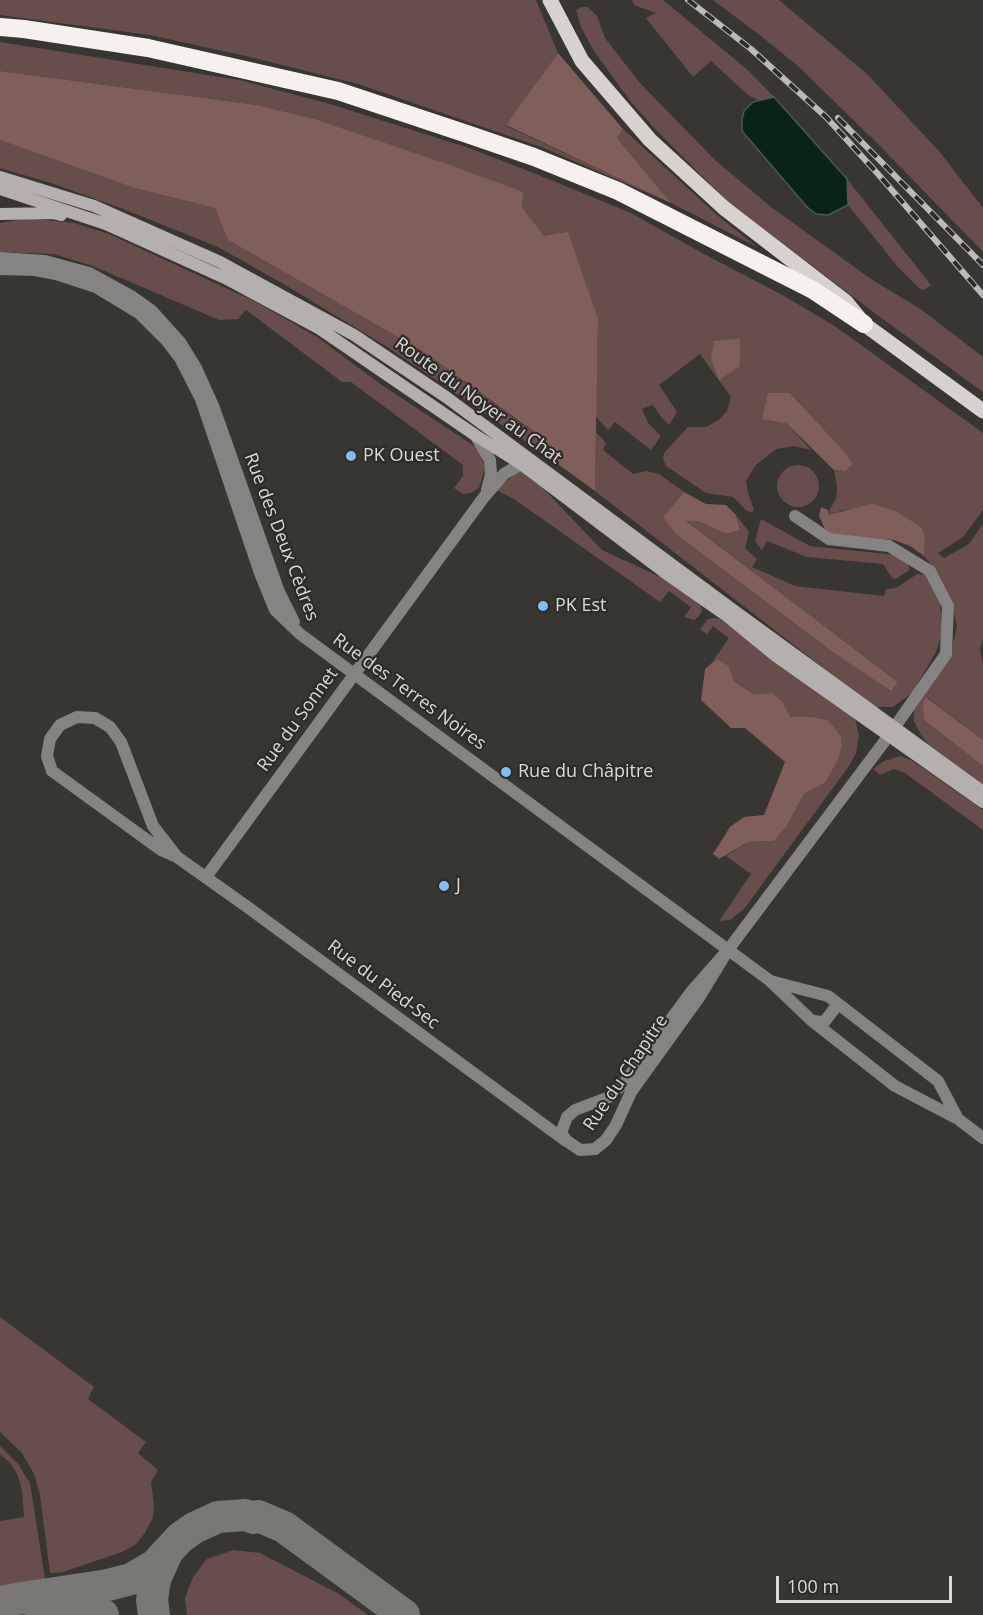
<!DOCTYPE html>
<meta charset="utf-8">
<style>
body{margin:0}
#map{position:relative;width:983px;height:1615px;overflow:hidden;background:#373631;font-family:"Open Sans",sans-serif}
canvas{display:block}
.scale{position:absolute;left:776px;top:1576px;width:176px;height:27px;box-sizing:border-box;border:3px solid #dbdad7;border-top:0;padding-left:8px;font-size:18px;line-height:21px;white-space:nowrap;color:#dbdad7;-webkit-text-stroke:4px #2d2c27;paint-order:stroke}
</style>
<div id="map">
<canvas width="983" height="1615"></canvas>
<div class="scale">100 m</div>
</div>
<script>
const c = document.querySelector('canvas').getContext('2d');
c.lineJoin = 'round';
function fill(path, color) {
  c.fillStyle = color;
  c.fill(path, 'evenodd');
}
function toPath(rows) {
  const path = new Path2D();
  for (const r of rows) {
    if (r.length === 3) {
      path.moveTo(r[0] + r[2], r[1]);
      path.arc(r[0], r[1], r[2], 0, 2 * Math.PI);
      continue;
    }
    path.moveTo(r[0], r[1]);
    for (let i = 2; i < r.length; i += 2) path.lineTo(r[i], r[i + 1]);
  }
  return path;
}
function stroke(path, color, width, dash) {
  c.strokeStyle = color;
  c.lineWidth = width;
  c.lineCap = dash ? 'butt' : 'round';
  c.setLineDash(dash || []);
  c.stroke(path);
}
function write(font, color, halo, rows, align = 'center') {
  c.font = font + ' "Open Sans",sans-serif';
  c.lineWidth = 4.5;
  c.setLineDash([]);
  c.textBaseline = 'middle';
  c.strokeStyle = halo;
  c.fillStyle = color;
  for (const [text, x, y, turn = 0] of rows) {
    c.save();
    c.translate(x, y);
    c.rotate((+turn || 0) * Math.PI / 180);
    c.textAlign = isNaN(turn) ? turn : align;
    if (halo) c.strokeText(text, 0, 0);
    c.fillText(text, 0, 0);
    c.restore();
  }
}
fill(toPath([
 [0,0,536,0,558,53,506,126,670,202,617,138,623,129,717,215,757,247,671,203,544,148,358,84,250,57,150,35,0,15],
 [632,0,663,0,749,71,774,97,760,101,748,95,711,61,693,77,646,18,656,13,634,5],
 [713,0,779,0,867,74,939,151,983,208,983,252,879,145,799,67,761,36],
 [582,7,588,7,597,16,605,38,640,83,715,160,771,207,871,279,922,310,983,357,983,392,880,317,728,202,656,130,631,102,594,51,581,27,576,10],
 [0,42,239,80,330,104,469,148,536,174,631,213,704,254,786,297,836,327,983,433,983,510,963,537,938,553,944,558,969,544,983,524,983,639,980,649,983,664,983,740,927,697,924,720,983,766,983,785,928,744,921,735,914,721,914,711,922,694,951,654,957,625,950,597,938,573,924,556,925,539,845,510,827,515,836,498,837,487,834,470,845,471,844,451,790,393,786,423,811,450,794,446,776,449,755,466,746,481,748,493,754,510,752,512,747,511,733,497,706,493,666,466,663,459,664,453,688,427,706,427,719,420,727,411,731,397,700,354,659,385,677,412,669,425,661,417,653,405,642,409,648,423,661,436,651,450,615,422,608,430,596,417,598,319,544,236,522,207,445,163,315,119,257,105,0,71],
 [0,140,134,188,215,208,228,240,424,352,540,437,537,449,389,348,287,286,218,247,123,209,51,183,0,168],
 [847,179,931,285,924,290,920,289,898,267,848,205],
 [28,218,74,223,109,234,254,301,317,337,379,383,480,450,485,468,479,488,471,493,463,494,454,488,463,476,463,465,351,382,342,382,246,310,238,319,219,320,93,266,54,254,0,252,0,223],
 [596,433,602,438,606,444,603,450,633,474,646,471,659,474,684,492,663,517,890,691,898,682,685,520,698,521,726,534,740,530,736,515,749,532,745,548,757,559,752,567,795,586,884,596,886,589,896,588,917,574,926,575,940,600,942,633,936,652,912,693,893,707,874,707,595,491],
 [798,486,21],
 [520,470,542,487,602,550,669,581,700,603,702,611,699,616,694,620,684,617,691,607,669,591,660,602,514,499,496,490],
 [761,519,810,546,896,555,904,560,909,566,909,570,896,579,892,578,883,564,807,557,767,541,762,550,755,541],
 [714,618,720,619,855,719,859,735,856,753,849,766,744,909,730,920,719,921,751,874,726,856,748,842,774,841,787,826,804,794,826,782,838,760,842,746,841,736,828,720,814,717,789,717,782,701,772,693,753,694,734,681,729,666,717,659,710,665,729,638,713,626,707,634,700,629,708,619],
 [900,756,911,760,983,810,983,830,905,773,894,769,880,775,873,769,884,761],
 [0,1317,94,1387,88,1399,146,1442,138,1453,158,1470,151,1482,154,1505,153,1517,145,1533,136,1544,122,1552,63,1572,50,1573,40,1495,34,1474,22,1453,0,1432],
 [0,1446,18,1464,30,1483,45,1579,0,1586,0,1521,24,1517,22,1491,18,1476,12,1465,0,1454],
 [233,1550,260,1553,339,1594,368,1615,187,1615,185,1598,193,1577,207,1559]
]), '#684e4a');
fill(toPath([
 [558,53,623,129,617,138,671,203,506,125],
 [0,71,257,105,315,119,445,163,523,192,522,207,544,236,568,232,598,319,595,491,537,449,540,436,424,352,228,240,215,208,134,188,0,140],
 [740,339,740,366,719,380,711,358,714,341],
 [768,393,790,393,844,451,853,464,845,471,834,470,786,423,762,419],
 [684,492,706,504,726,505,736,515,740,530,726,534,698,521,686,521,898,682,891,691,833,652,676,534,663,517],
 [872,504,896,511,922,528,925,539,924,556,910,546,894,540,833,536,826,531,819,516,821,507,828,510,828,515],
 [717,659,729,666,734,681,753,694,772,693,782,701,790,717,814,717,828,720,841,736,842,746,838,760,826,782,804,794,787,826,774,841,748,842,719,859,713,854,730,827,744,817,764,815,785,762,745,728,731,728,701,700,705,669],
 [926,697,983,740,983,766,924,720,923,704]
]), '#805e5a');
const water = toPath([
 [774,97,847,179,848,205,828,215,816,214,807,207,742,131,742,120,744,111,753,102,774,97]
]);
fill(water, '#092414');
stroke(water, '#485b4e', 1.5);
stroke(toPath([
 [22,1598,108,1585,131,1579,155,1565,180,1538,194,1528,218,1517,245,1515,254,1518,258,1516,284,1527,404,1615],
 [0,1602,22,1598,85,1608,103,1615],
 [154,1615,152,1600,155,1579,166,1555]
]), '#7a7874', 32);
stroke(toPath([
 [0,258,45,261,89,273,131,296,152,311,180,342,196,368,214,408,279,592,294,622],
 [0,269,35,270,56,274,96,287,139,313,167,341,180,358,201,399,260,573,275,610,300,634,769,980,811,1020,895,1086,958,1119,983,1138],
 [475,435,490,460,491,474,487,490],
 [177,857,153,826,121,742,110,727,95,718,77,717,60,725,50,739,47,756,52,771,161,850,177,857,246,906,566,1141],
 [206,877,484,497,504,474,521,464,529,463],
 [728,950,698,999,631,1092,616,1125,606,1140,595,1149,580,1150,567,1141,561,1133,567,1117,575,1110,609,1097,624,1083,691,992,728,950,887,738,946,654,948,606,930,571,889,546,829,539,795,516],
 [770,981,828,996,938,1081,958,1119],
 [811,1020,820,1022,825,1021,838,1004]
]), '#868482', 12);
stroke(toPath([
 [0,177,94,206,220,262,354,335,446,397,732,609,983,792],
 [0,189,106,224,225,278,320,329,475,435,521,464,664,572,727,616,776,656,983,802],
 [0,214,53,213,61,215]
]), '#b4b0ad', 12);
stroke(toPath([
 [550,0,582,61,650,140,724,208,846,302,864,324,983,411]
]), '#d7d2ce', 15);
stroke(toPath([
 [0,27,24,29,148,48,338,91,470,135,534,157,618,191,813,290,864,324]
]), '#f6f1ec', 18);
const rail = toPath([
 [688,0,751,49,826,117,878,174,983,295],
 [838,118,983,265]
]);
stroke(rail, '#bcbbb8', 6);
stroke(rail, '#2d2c27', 4, [11]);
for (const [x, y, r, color] of [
 [351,456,6,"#80bdfa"],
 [543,606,6,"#80bdfa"],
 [506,772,6,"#80bdfa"],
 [444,886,6,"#80bdfa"]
]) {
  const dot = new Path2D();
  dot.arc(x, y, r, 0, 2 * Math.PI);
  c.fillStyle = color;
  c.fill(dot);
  stroke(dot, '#2d2c27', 2);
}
write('18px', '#dbdad7', '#2d2c27', [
 ["Route du Noyer au Chat",478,401,36],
 ["Rue des Deux Cèdres",281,537,69],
 ["Rue des Terres Noires",409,692,36],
 ["Rue du Sonnet",298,720,-54],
 ["Rue du Pied-Sec",383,985,37],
 ["Rue du Chapitre",626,1073,-56]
]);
write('18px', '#dbdad7', '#2d2c27', [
 ["PK Ouest",363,456],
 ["PK Est",555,606],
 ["Rue du Châpitre",518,772],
 ["J",456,886]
], 'left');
</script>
